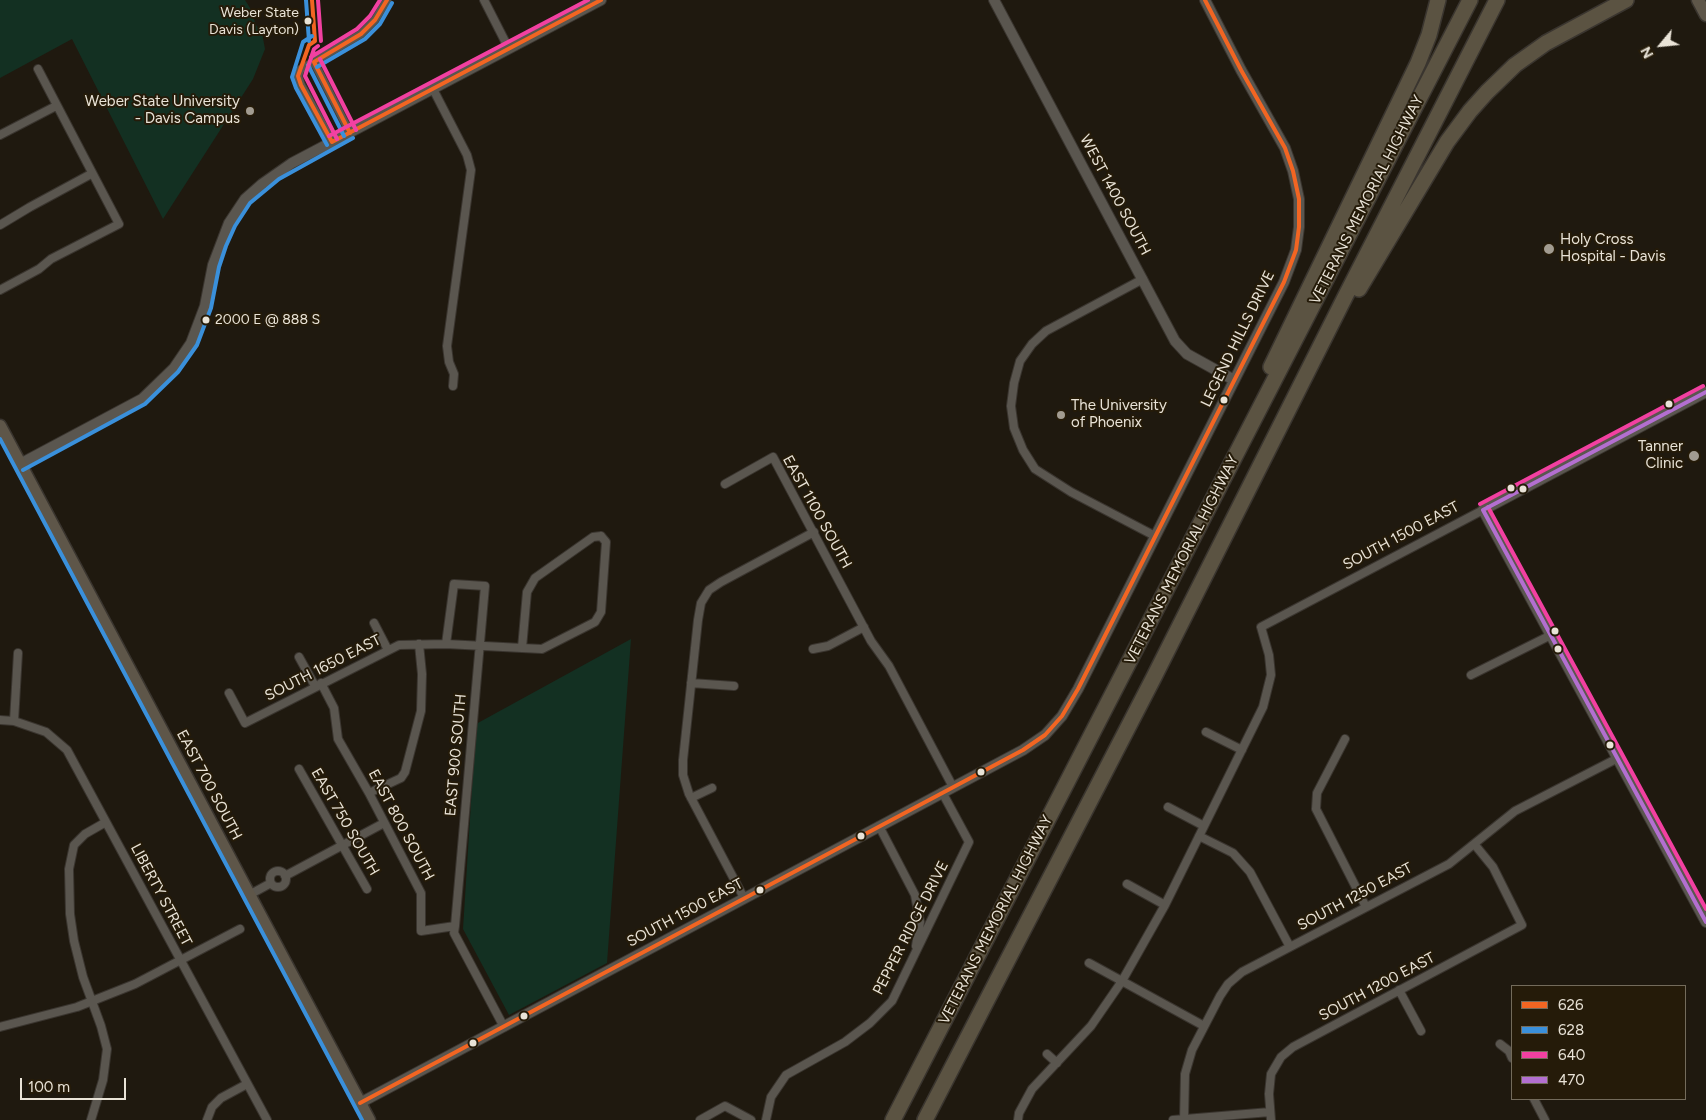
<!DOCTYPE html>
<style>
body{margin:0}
#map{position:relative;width:1706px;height:1120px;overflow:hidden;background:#1f190f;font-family:Figtree,sans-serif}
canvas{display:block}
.legend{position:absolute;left:1511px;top:985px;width:175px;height:115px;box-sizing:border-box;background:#251b09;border:1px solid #736b5b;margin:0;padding:6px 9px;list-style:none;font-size:15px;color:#e9e3d7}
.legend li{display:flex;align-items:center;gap:10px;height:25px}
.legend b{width:25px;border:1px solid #736b5b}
.north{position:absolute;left:1636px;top:20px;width:50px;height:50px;-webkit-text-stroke:4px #251b09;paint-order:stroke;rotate:242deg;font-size:14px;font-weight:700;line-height:20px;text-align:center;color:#e9e3d7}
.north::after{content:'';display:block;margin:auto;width:18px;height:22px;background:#e9e3d7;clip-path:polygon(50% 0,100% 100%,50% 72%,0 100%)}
.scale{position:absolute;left:20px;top:1078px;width:106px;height:22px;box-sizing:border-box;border:2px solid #e9e3d7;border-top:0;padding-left:6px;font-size:15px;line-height:18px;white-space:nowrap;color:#e9e3d7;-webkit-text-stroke:4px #251b09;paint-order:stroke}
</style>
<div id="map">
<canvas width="1706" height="1120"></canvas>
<ul class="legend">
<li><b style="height:6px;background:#f26522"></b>626</li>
<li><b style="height:6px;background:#3a90db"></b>628</li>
<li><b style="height:6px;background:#f240a1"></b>640</li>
<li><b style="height:6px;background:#b36fd0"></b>470</li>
</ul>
<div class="north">N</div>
<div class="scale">100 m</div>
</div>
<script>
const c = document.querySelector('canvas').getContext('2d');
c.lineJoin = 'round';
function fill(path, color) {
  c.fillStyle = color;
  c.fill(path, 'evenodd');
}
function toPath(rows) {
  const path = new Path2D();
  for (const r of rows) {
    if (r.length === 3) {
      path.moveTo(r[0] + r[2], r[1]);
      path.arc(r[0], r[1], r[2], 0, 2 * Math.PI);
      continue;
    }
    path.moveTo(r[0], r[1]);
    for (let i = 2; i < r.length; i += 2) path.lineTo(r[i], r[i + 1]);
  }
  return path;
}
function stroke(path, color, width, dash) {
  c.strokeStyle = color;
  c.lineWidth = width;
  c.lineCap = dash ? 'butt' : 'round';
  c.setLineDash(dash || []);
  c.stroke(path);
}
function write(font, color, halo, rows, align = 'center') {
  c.font = font + ' Figtree,sans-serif';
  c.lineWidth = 4;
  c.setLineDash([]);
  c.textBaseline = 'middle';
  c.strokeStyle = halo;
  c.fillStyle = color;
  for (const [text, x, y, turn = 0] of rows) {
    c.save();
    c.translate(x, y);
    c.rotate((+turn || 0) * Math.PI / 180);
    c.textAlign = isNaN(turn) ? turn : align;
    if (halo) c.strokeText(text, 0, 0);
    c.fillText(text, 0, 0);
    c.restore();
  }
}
fill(toPath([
 [0,0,245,0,250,8,256,25,262,33,265,49,253,79,163,219,72,39,0,78],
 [631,639,607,963,509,1015,463,929,476,724]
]), '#133022');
const minor = toPath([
 [484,0,509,49],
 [314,62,350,133],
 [433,89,467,155,471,170,447,346,449,362,454,374,453,386],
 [0,135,56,106],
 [332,142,301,85,298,76,300,70,361,34,375,20,387,0],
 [0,225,30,207,91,174],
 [1143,279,1046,331,1032,344,1020,361,1014,383,1011,406,1014,428,1023,450,1035,469,1071,492,1155,536],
 [0,290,39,269,51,259,119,224,38,69],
 [725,484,773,457,871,641,889,666,953,787],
 [601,536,606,542,601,612,595,622,542,649,522,648,527,592,535,578,593,537,601,536],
 [374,623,388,650],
 [446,644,454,584,485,586,455,926],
 [813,649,828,646,864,627],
 [299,657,315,686],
 [1471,675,1551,635],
 [321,683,334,708,338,739,369,793,421,893,421,931,455,926,454,933,504,1027],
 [691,683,734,686],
 [229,693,245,723,399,645,446,644,522,648],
 [0,720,14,721,46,732,67,750,267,1120],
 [14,721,18,653],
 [1206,732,1242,750],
 [1345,739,1317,793,1316,809,1366,907],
 [299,769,367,889],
 [369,793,401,778,405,772,421,711,422,674,419,644],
 [691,798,712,788],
 [1168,807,1204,826],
 [879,826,915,895,920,922,916,946],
 [1199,836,1233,853,1250,872,1290,947],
 [278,879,8],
 [285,876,384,823],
 [1127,884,1165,905],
 [249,895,271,883],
 [744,898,689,794,683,775,683,760,698,620,701,603,709,590,721,582,814,532],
 [1089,963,1204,1026],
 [1399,990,1421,1031],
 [0,1027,77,1007,135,984,240,929],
 [1500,1044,1509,1051,1512,1058],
 [1047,1054,1057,1063],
 [1534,1099,1545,1120],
 [91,1120,103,1080,107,1049,101,1026,83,977,74,941,70,914,69,869,74,845,85,834,106,822],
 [207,1120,212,1107,221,1098,247,1084],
 [700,1120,725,1106,751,1120],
 [766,1120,771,1097,786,1075,845,1042,870,1023,892,1001,969,842,942,792],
 [1018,1120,1019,1113,1032,1089,1091,1026,1122,981,1165,905,1263,707,1271,675,1269,655,1261,627,1483,510],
 [1173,1120,1270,1112],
 [1184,1120,1185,1074,1192,1050,1220,996,1228,984,1242,972,1449,864,1515,811,1618,758],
 [1271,1120,1269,1094,1271,1074,1281,1057,1293,1047,1522,925,1493,867,1475,845]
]);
const tertiary = toPath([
 [994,0,1175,341,1187,354,1234,380],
 [1706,392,1483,510,1706,922],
 [20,464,142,399,174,368,191,343,205,306,213,265,229,223,245,199,262,184,292,163,601,0],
 [360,1103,1023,750,1045,735,1062,716,1078,689,1284,282,1296,250,1299,227,1299,199,1293,171,1285,148,1241,70,1205,0]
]);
const primary = toPath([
 [1698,0,1706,15],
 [0,426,369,1120]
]);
const motorway = toPath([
 [1359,289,1447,142,1470,111,1487,92,1515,65,1546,43,1626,0],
 [1271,367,1418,63,1429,35,1438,0],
 [893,1120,1470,0],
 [925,1120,1154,677,1345,297,1497,0]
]);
stroke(minor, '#3a352f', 10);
stroke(tertiary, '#3a352f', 12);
stroke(primary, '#3a352f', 15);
stroke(motorway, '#3a352f', 18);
stroke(minor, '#5a564f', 8);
stroke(tertiary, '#5a564f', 10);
stroke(primary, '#5e5649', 12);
stroke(motorway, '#5b5342', 15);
stroke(toPath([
 [312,0,315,41,309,45,298,76,301,85,332,142,601,0],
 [350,133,314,62,361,34,375,20,387,0],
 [360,1103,1023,750,1045,735,1062,716,1078,689,1284,282,1296,250,1299,227,1299,199,1293,171,1285,148,1241,70,1205,0]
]), '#f26522', 4);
stroke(toPath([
 [306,0,309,41],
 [312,36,303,42,292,77,296,88,327,145],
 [308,65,344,136],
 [317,67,365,39,380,24,392,3],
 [0,439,362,1120],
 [23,470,145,404,178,372,197,345,211,308,219,267,226,246,235,226,250,203,279,179,353,138]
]), '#3a90db', 4);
stroke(toPath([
 [318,0,321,41],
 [318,46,314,49,305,76,337,139],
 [311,57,357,29,370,16,380,0],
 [320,59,356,130],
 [329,136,588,0],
 [1480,504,1703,386],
 [1488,507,1706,909]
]), '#f240a1', 4);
stroke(toPath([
 [1483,510,1706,922],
 [1483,510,1706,392]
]), '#b36fd0', 4);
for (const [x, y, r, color] of [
 [308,21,4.5,"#e9e3d7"],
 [250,111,5,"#a29c91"],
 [1549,249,6,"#a29c91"],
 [206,320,4.5,"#e9e3d7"],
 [1224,400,4.5,"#e9e3d7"],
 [1669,404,4.5,"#e9e3d7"],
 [1061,415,5,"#a29c91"],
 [1694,456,6,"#a29c91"],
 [1511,488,4.5,"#e9e3d7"],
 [1523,489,4.5,"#e9e3d7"],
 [1555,631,4.5,"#e9e3d7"],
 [1558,649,4.5,"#e9e3d7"],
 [1610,745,4.5,"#e9e3d7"],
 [981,772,4.5,"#e9e3d7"],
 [861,836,4.5,"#e9e3d7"],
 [760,890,4.5,"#e9e3d7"],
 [524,1016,4.5,"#e9e3d7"],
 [473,1043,4.5,"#e9e3d7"]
]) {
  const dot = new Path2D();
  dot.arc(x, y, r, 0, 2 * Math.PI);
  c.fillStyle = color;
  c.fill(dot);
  stroke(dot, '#251b09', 2);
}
write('14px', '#e9e3d7', '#251b09', [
 ["Weber State",299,13],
 ["Davis (Layton)",299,30],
 ["2000 E @ 888 S",215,320,"left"]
], 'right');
write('15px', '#e9e3d7', '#251b09', [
 ["Weber State University",240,102],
 ["- Davis Campus",240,119],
 ["Holy Cross",1560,240,"left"],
 ["Hospital - Davis",1560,257,"left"],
 ["The University",1071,406,"left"],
 ["of Phoenix",1071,423,"left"],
 ["Tanner",1683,447],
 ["Clinic",1683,464]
], 'right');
write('15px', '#e9e3d7', '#251b09', [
 ["WEST 1400 SOUTH",1115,195,62],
 ["VETERANS MEMORIAL HIGHWAY",1367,200,-63],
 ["LEGEND HILLS DRIVE",1238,339,-64],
 ["EAST 1100 SOUTH",817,512,61],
 ["SOUTH 1500 EAST",1401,536,-28],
 ["VETERANS MEMORIAL HIGHWAY",1182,560,-63],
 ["SOUTH 1650 EAST",323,668,-27],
 ["EAST 900 SOUTH",456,755,-85],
 ["EAST 700 SOUTH",209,785,62],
 ["EAST 750 SOUTH",345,822,60],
 ["EAST 800 SOUTH",401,825,62],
 ["LIBERTY STREET",161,895,62],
 ["SOUTH 1250 EAST",1355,897,-28],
 ["SOUTH 1500 EAST",685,913,-28],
 ["VETERANS MEMORIAL HIGHWAY",996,920,-63],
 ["PEPPER RIDGE DRIVE",911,928,-63],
 ["SOUTH 1200 EAST",1377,987,-28]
]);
</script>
